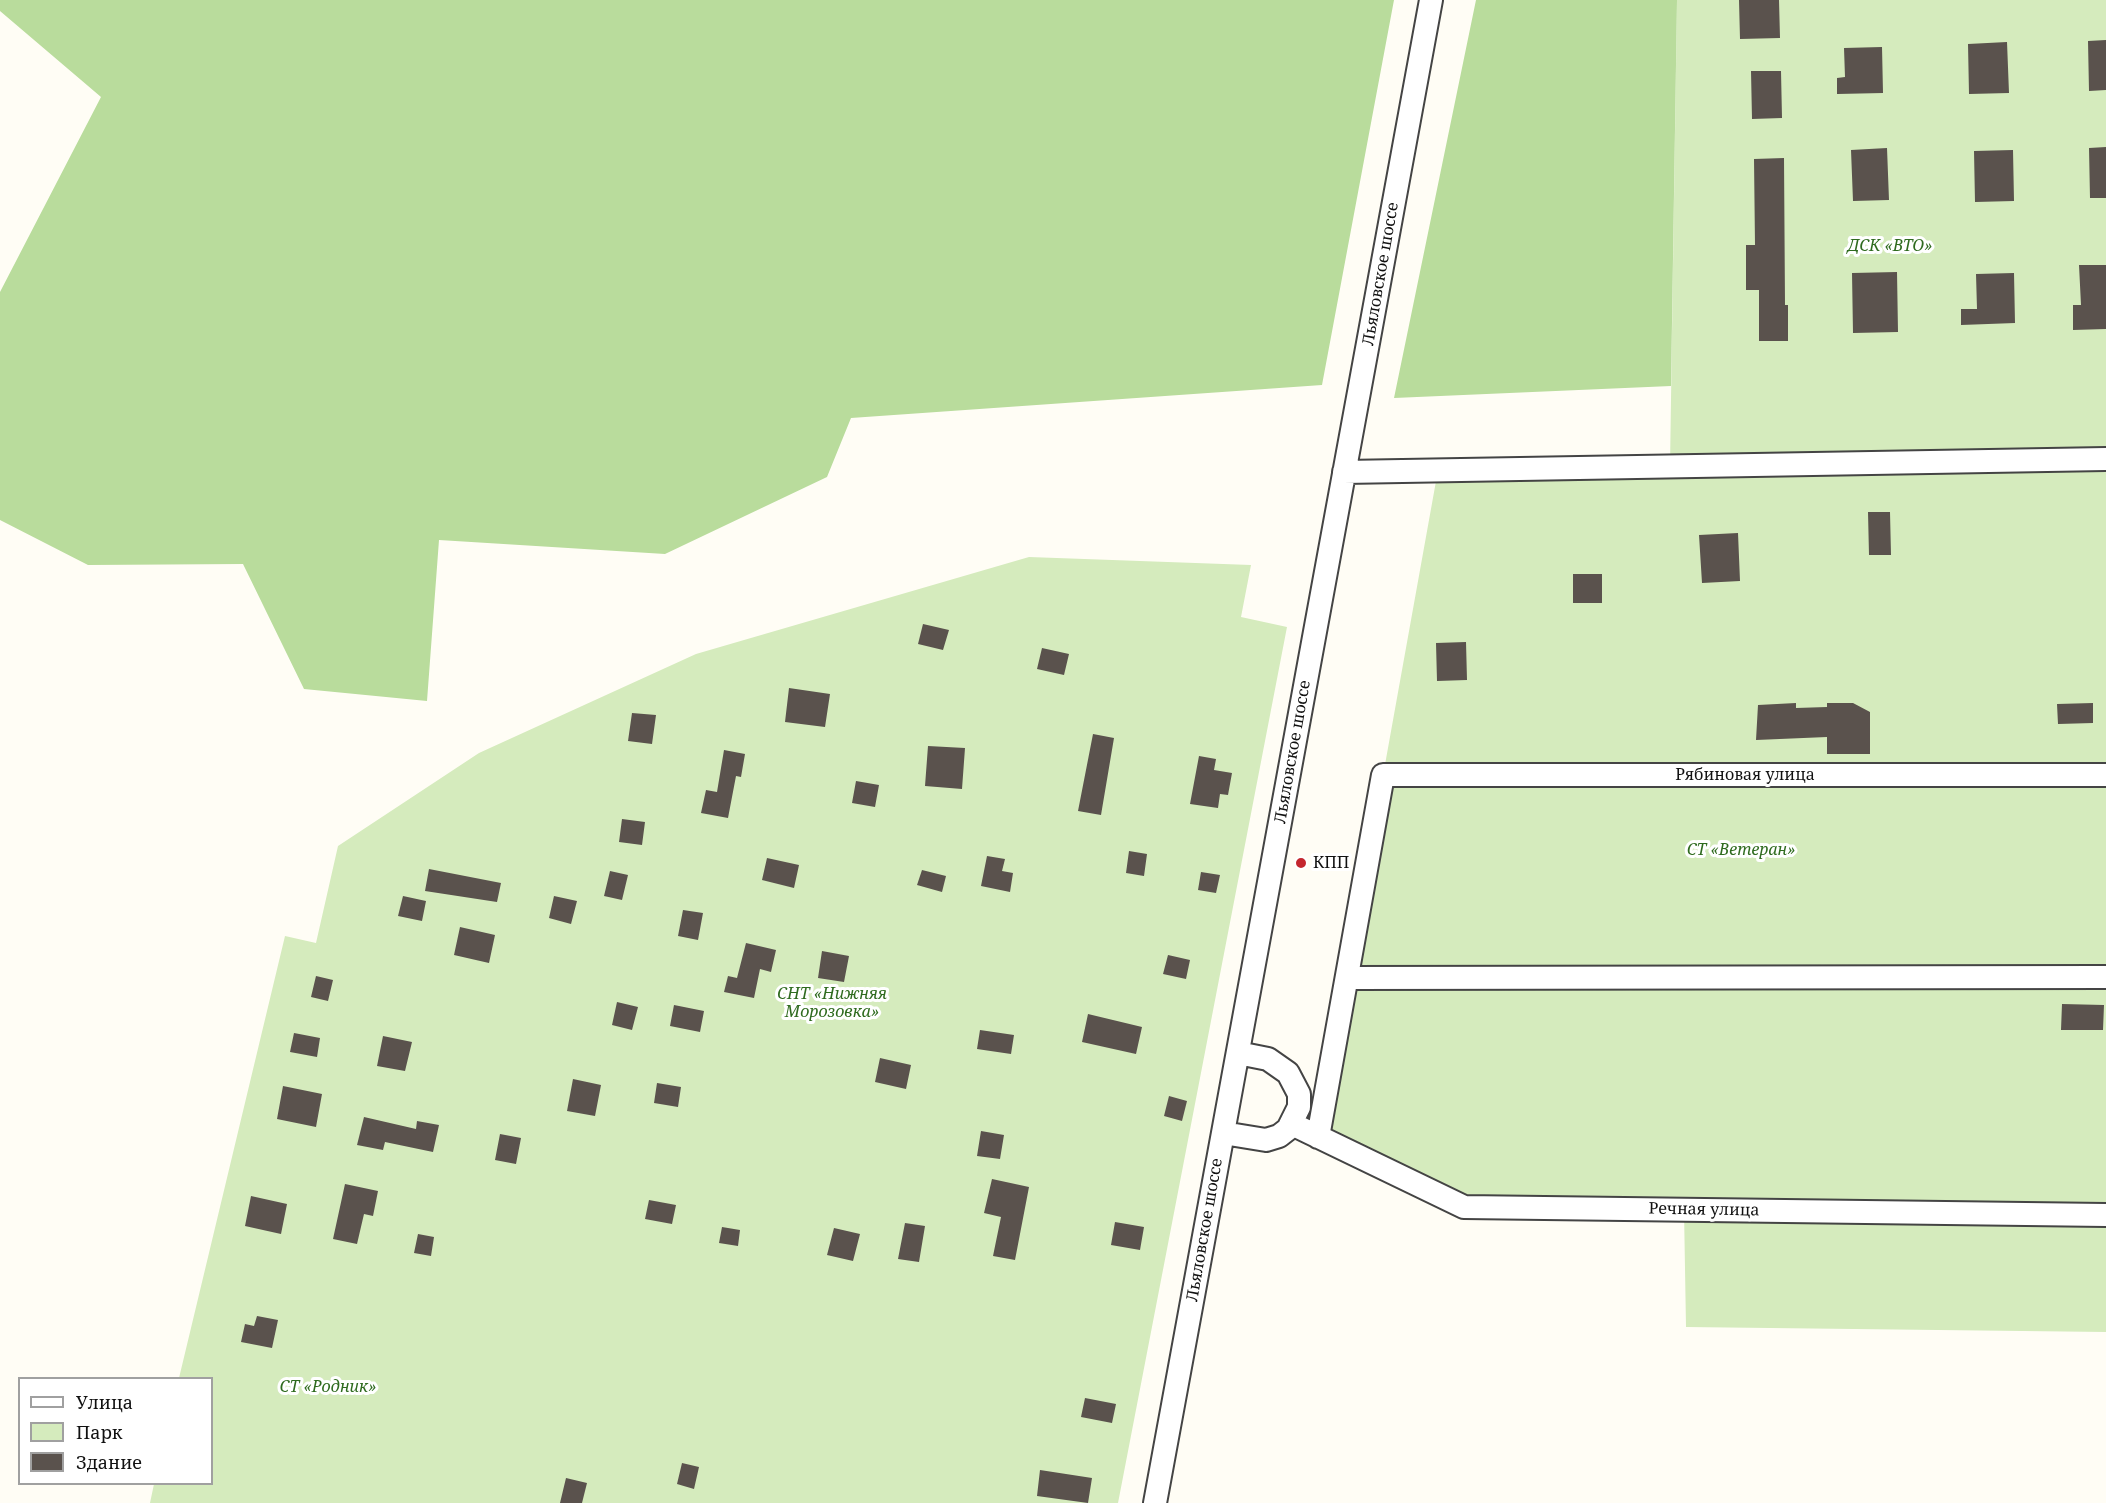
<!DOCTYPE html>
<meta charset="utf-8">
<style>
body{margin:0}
#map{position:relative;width:2106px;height:1503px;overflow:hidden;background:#fffdf5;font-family:"Noto Serif",serif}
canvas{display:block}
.legend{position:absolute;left:18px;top:1377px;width:195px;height:108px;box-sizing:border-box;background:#fff;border:2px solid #a0a0a0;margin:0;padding:8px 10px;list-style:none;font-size:18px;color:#111}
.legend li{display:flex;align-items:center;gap:12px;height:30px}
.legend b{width:30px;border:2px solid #a0a0a0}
</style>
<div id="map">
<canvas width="2106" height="1503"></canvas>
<ul class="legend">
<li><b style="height:8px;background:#fff"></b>Улица</li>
<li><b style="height:16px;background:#d5ebbd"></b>Парк</li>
<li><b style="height:16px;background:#5a524d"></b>Здание</li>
</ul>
</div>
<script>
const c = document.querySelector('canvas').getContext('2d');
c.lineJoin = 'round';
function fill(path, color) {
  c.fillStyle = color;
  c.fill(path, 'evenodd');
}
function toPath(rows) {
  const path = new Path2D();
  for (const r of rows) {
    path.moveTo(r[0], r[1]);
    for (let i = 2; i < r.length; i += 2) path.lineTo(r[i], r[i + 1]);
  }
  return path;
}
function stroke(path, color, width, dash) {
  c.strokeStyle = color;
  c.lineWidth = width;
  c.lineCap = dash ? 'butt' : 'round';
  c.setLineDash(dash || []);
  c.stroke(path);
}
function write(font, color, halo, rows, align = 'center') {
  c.font = font + ' "Noto Serif",serif';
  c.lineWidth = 6;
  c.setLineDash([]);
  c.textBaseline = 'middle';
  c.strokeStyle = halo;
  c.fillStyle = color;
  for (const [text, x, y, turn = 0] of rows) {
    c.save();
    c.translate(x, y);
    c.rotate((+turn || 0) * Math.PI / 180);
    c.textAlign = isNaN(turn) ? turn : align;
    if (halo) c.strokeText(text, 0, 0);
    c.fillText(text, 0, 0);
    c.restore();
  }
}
fill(toPath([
 [1677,0,2106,0,2106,1332,1686,1327,1684,1210,1464,1207,1318,1137,1438,470,1670,466],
 [1029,557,1251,565,1241,617,1287,627,1118,1503,150,1503,154,1484,212,1484,212,1378,179,1378,285,936,316,943,338,846,479,753,696,654]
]), '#d5ebbd');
fill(toPath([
 [0,0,1394,0,1322,385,851,418,827,477,665,554,439,540,427,701,304,689,243,564,88,565,0,520,0,292,101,97,0,11],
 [1476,0,1677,0,1671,386,1394,398]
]), '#b9dc9c');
fill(toPath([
 [1739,0,1779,0,1780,38,1740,39],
 [2106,40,2106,90,2089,91,2088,41],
 [2007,42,2009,93,1969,94,1968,44],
 [1882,47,1883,93,1837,94,1837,78,1845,77,1844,48],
 [1751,71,1781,71,1782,118,1752,119],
 [2106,147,2106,198,2090,198,2089,148],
 [1887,148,1889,200,1853,201,1851,150],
 [2013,150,2014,201,1975,202,1974,151],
 [1784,158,1785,305,1788,305,1788,341,1759,341,1759,290,1746,290,1746,245,1755,245,1754,159],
 [2079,265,2106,265,2106,329,2073,330,2073,305,2081,305],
 [1897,272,1898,332,1853,333,1852,273],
 [2014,273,2015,323,1961,325,1961,309,1977,309,1976,274],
 [1868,512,1890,512,1891,555,1869,555],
 [1738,533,1740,581,1702,583,1699,535],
 [1573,574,1602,574,1602,603,1573,603],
 [923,624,949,630,943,650,918,644],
 [1466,642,1467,680,1437,681,1436,643],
 [1042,648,1069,654,1064,675,1037,669],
 [789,688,830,694,825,727,785,722],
 [1796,703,1796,708,1827,707,1827,703,1853,703,1870,712,1870,754,1827,754,1827,737,1756,740,1758,705],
 [2093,703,2093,723,2058,724,2057,704],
 [632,713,656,715,652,744,628,741],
 [1093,734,1114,738,1101,815,1078,811],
 [928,746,965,748,962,789,925,786],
 [724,750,745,754,741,777,736,776,728,818,701,813,706,790,717,792],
 [1199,756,1216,759,1214,770,1232,773,1228,795,1220,794,1218,808,1190,804],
 [856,781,879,785,875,807,852,803],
 [622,819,645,822,642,845,619,842],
 [1129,851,1147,854,1144,876,1126,873],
 [987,856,1005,859,1002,871,1013,873,1010,892,981,886],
 [767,858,799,865,794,888,762,880],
 [429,869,501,883,497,902,425,891],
 [922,870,946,876,942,892,917,885],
 [610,871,628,875,622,900,604,896],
 [1201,872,1220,875,1216,893,1198,890],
 [403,896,426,901,422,921,398,916],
 [554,896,577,901,571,924,549,918],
 [683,910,703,913,698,940,678,936],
 [460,927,495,935,489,963,454,955],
 [746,943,776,950,771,972,760,969,754,998,724,992,728,976,737,978],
 [822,951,849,956,844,982,818,978],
 [1168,955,1190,960,1186,979,1163,974],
 [316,976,333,980,328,1001,311,997],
 [617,1002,638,1007,632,1030,612,1025],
 [2062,1004,2104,1005,2103,1030,2061,1030],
 [674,1005,704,1011,700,1032,670,1026],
 [1088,1014,1142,1027,1136,1054,1082,1042],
 [980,1030,1014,1035,1011,1054,977,1049],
 [294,1033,320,1038,317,1057,290,1052],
 [383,1036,412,1042,405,1071,377,1066],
 [880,1058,911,1065,906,1089,875,1082],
 [573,1079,601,1085,595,1116,567,1111],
 [657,1083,681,1087,678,1107,654,1103],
 [283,1086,322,1094,316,1127,277,1119],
 [1169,1096,1187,1101,1182,1121,1164,1116],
 [364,1117,416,1129,417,1121,439,1125,433,1152,385,1142,383,1150,357,1145],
 [981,1131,1004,1135,1000,1159,977,1156],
 [500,1134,521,1138,516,1164,495,1160],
 [992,1179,1029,1187,1015,1260,993,1256,1001,1217,984,1213],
 [345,1184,378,1191,373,1216,364,1214,357,1244,333,1239],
 [251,1196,287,1204,281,1234,245,1226],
 [649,1200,676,1205,672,1224,645,1219],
 [1115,1222,1144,1227,1140,1250,1111,1245],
 [905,1223,925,1226,919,1262,898,1259],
 [722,1227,740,1230,738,1246,719,1243],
 [834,1228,860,1234,853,1261,827,1255],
 [418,1234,434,1237,431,1256,414,1253],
 [257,1316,278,1320,272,1348,241,1342,245,1324,254,1326],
 [1085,1398,1116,1404,1112,1423,1081,1417],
 [682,1463,699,1467,694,1489,677,1484],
 [1040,1470,1092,1478,1088,1503,1037,1496],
 [566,1478,587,1483,582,1503,560,1503]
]), '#5a524d');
const minor = toPath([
 [1344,472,2106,459],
 [1347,978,2106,977],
 [1292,1124,1464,1207,2106,1215],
 [1223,1133,1266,1140,1279,1136,1288,1129,1299,1107,1299,1094,1288,1073,1268,1059,1238,1053],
 [1318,1137,1383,775,2106,775],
 [1155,1503,1431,0]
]);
stroke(minor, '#444', 26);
stroke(minor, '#fff', 22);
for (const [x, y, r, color] of [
 [1301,863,6,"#c4262e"]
]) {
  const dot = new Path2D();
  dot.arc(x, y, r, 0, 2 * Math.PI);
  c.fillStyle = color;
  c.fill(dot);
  stroke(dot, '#fff', 2);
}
write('italic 16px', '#2f6b1f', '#fff', [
 ["ДСК «ВТО»",1890,246],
 ["СТ «Ветеран»",1741,850],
 ["СНТ «Нижняя",832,994],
 ["Морозовка»",832,1012],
 ["СТ «Родник»",328,1387]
]);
write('16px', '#111', '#fff', [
 ["Льяловское шоссе",1381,274,-80],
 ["Льяловское шоссе",1293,752,-80],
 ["Рябиновая улица",1745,775],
 ["Речная улица",1704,1210,1],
 ["Льяловское шоссе",1205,1230,-80]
]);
write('16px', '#111', '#fff', [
 ["КПП",1313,863]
], 'left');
</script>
